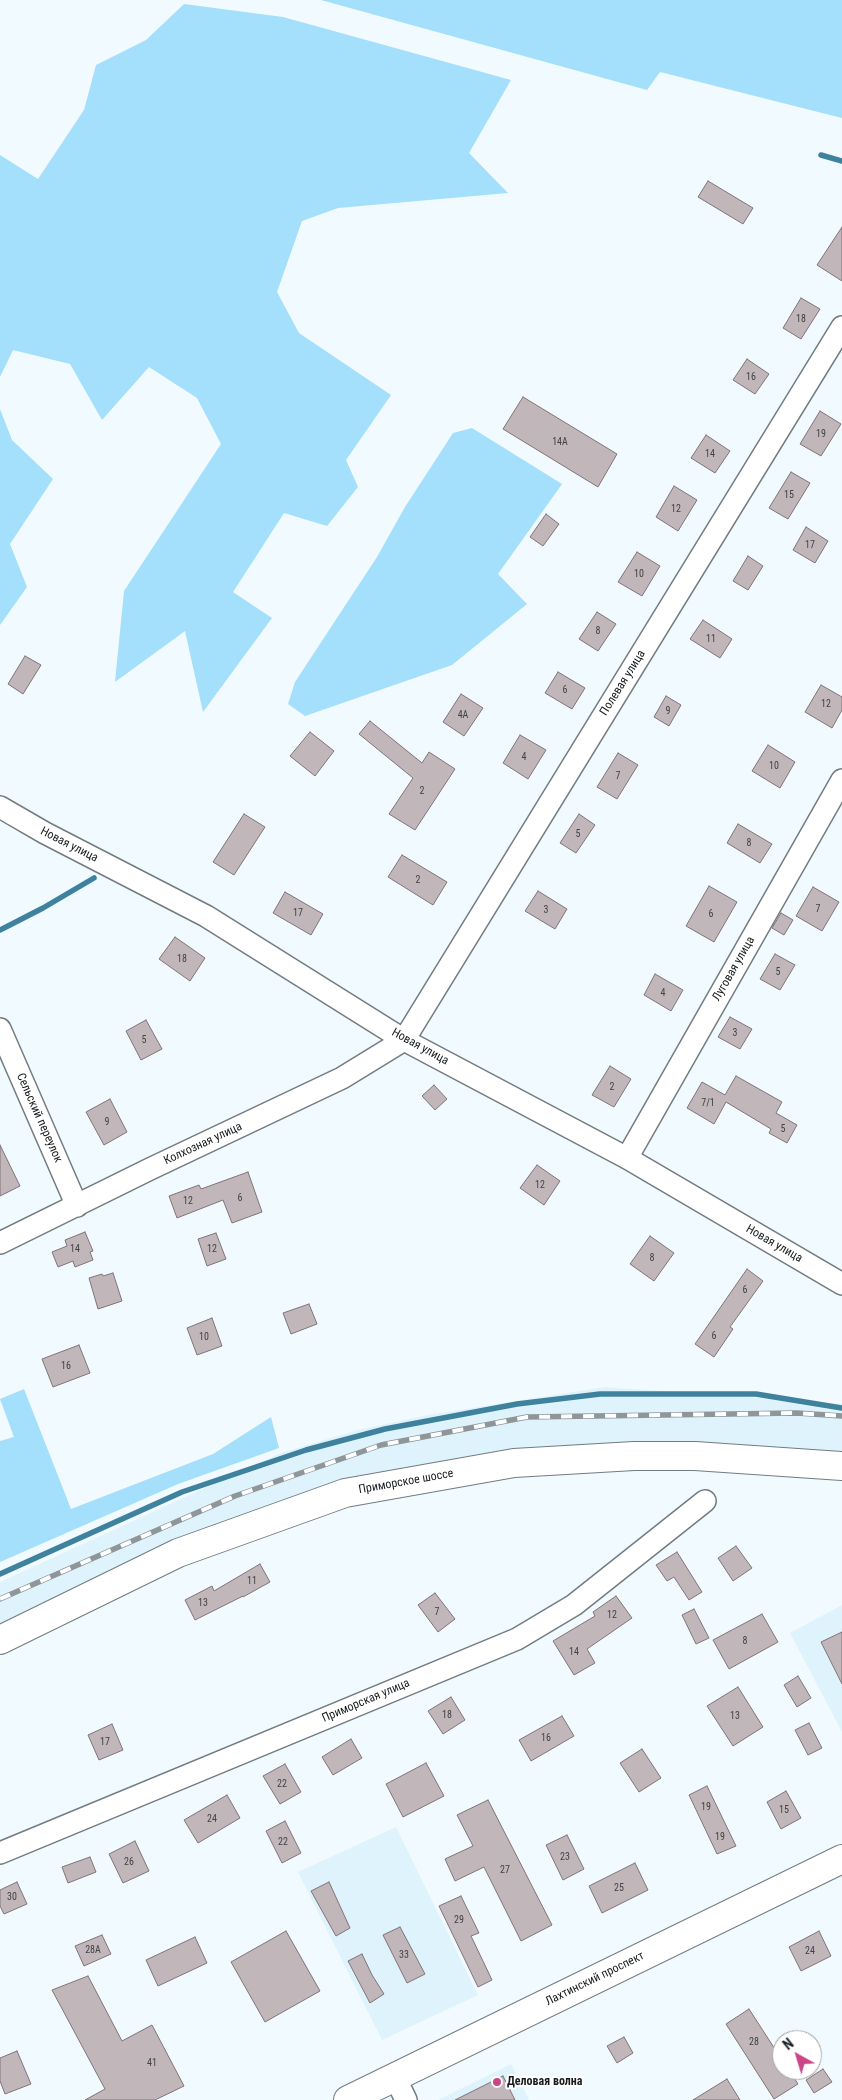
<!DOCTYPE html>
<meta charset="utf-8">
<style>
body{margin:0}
#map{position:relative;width:842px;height:2100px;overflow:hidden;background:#f1faff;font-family:"Roboto Condensed",sans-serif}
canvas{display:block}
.north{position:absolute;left:772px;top:2030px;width:50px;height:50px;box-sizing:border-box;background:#fff;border:1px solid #a3a4a5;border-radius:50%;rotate:321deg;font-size:14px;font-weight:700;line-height:20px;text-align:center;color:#181c1e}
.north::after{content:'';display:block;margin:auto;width:18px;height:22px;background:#cb4587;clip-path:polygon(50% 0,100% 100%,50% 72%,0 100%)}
</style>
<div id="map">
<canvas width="842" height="2100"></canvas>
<div class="north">N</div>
</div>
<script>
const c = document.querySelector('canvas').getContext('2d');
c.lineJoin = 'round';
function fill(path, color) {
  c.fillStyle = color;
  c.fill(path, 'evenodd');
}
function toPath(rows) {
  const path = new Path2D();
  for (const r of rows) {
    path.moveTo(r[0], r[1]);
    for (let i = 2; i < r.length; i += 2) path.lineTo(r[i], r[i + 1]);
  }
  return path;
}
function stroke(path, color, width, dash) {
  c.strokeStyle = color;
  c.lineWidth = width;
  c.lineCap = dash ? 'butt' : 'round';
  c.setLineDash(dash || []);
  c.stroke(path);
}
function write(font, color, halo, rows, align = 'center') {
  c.font = font + ' "Roboto Condensed",sans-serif';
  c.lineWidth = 4;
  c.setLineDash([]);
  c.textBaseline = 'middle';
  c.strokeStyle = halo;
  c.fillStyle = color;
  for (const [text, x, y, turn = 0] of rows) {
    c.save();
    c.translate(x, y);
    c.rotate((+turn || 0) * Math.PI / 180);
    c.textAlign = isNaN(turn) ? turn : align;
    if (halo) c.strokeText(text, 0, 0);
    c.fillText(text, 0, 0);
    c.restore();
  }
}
fill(toPath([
 [605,1387,842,1404,842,1455,406,1472,0,1630,0,1582,281,1453,358,1430,428,1415],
 [842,1605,842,1732,790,1633],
 [396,1827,478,1995,382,2040,298,1872],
 [511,2064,529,2100,438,2100]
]), '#dff3fc');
fill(toPath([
 [321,0,842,0,842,118,660,72,647,90],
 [184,4,283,17,511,80,469,153,508,193,338,208,302,221,277,292,299,333,391,395,346,460,358,487,327,526,284,513,233,592,272,618,203,712,185,631,115,682,124,591,221,444,197,398,149,367,102,420,70,364,13,350,0,377,0,155,38,179,84,110,96,65,146,40],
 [0,409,12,440,53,479,10,544,27,587,0,625],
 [472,428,562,484,498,574,527,604,452,665,305,716,288,704,295,682,377,557,405,507,453,433],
 [24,1389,71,1509,213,1454,271,1417,279,1448,178,1484,0,1562,0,1441,14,1437,0,1399]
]), '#a4dffb');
stroke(toPath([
 [821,155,842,161],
 [0,930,43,908,94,878],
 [0,1574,182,1492,306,1450,385,1429,517,1404,600,1394,756,1394,842,1408]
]), '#3e829e', 5.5);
const building = toPath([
 [708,181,753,208,743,224,698,197,708,181],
 [842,227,842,281,817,265,842,227],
 [801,298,820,309,801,339,783,328,801,298],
 [747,359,769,374,755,394,733,380,747,359],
 [523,397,617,454,598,487,503,429,523,397],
 [820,411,841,424,821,456,800,444,820,411],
 [706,435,730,451,715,473,691,458,706,435],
 [791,472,810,483,788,519,769,508,791,472],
 [674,486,697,500,678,531,656,517,674,486],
 [546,514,559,524,543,546,530,537,546,514],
 [806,527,828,541,815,563,793,550,806,527],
 [637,552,660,566,642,596,618,582,637,552],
 [748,556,763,566,748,590,733,581,748,556],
 [597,612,616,624,598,651,579,639,597,612],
 [703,620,732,639,720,658,690,639,703,620],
 [25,656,41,665,23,694,8,684,25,656],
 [558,672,585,688,572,709,545,693,558,672],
 [821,685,842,697,842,710,832,728,805,712,821,685],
 [461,694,483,708,464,736,443,722,461,694],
 [666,696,681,705,669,726,654,717,666,696],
 [370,721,422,763,429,752,455,769,415,830,389,814,413,778,359,734,370,721],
 [310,732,334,751,315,776,290,756,310,732],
 [520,735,546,750,528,779,503,763,520,735],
 [768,745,795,762,780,788,752,771,768,745],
 [618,753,638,765,617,799,597,787,618,753],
 [244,814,265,827,234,875,213,862,244,814],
 [579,814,595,825,576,853,560,843,579,814],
 [738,824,772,844,760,863,727,843,738,824],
 [402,855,447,882,433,905,388,877,402,855],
 [709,886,737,902,714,942,686,926,709,886],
 [813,887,839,902,822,931,796,916,813,887],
 [538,891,567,909,555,929,525,911,538,891],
 [285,892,323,914,311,935,273,913,285,892],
 [781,913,793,920,784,935,772,928,781,913],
 [175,937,205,958,190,981,159,959,175,937],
 [775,954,795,965,780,990,760,979,775,954],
 [655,974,683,990,671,1011,644,995,655,974],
 [730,1017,752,1029,740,1049,718,1037,730,1017],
 [146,1020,162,1049,141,1060,126,1031,146,1020],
 [610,1066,631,1079,614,1107,592,1095,610,1066],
 [736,1076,782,1102,776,1113,797,1125,787,1143,769,1133,771,1129,726,1102,714,1124,687,1108,702,1082,725,1095,736,1076],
 [434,1085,447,1099,435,1110,422,1096,434,1085],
 [110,1099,127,1132,104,1145,86,1112,110,1099],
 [0,1145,20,1186,0,1196,0,1145],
 [537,1165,560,1181,544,1205,520,1188,537,1165],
 [248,1172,262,1212,232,1223,223,1200,177,1218,169,1196,199,1185,201,1189,248,1172],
 [85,1232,93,1251,90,1252,93,1260,75,1267,73,1261,58,1267,52,1252,67,1246,65,1240,85,1232],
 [216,1233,226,1259,207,1266,198,1239,216,1233],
 [650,1236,674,1253,654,1281,630,1264,650,1236],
 [747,1269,763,1281,730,1327,733,1329,714,1357,695,1344,747,1269],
 [113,1273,122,1301,98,1309,89,1278,102,1274,103,1276,113,1273],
 [309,1304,317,1324,291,1334,283,1313,309,1304],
 [212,1318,222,1346,197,1355,187,1328,212,1318],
 [79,1345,90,1373,53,1387,42,1359,79,1345],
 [736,1546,752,1568,733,1581,718,1558,736,1546],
 [677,1552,702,1592,689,1600,674,1577,667,1581,656,1565,677,1552],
 [260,1564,270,1582,243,1597,243,1596,195,1620,185,1600,212,1586,214,1591,260,1564],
 [435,1593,455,1619,438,1632,418,1605,435,1593],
 [616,1596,632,1618,587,1649,595,1663,574,1675,553,1641,595,1616,593,1612,616,1596],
 [694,1609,709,1638,696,1644,682,1615,694,1609],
 [762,1614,778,1642,729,1669,713,1640,762,1614],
 [842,1632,842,1684,821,1642,842,1632],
 [798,1676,811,1698,797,1707,784,1685,798,1676],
 [738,1687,763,1727,733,1746,707,1706,738,1687],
 [451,1697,465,1720,443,1734,428,1711,451,1697],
 [562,1716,574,1736,531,1761,519,1740,562,1716],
 [809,1723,822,1748,808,1755,795,1730,809,1723],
 [112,1724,123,1750,99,1760,88,1735,112,1724],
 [351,1739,362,1758,333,1775,322,1757,351,1739],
 [642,1749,661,1778,639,1792,620,1763,642,1749],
 [426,1763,444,1796,403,1817,386,1784,426,1763],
 [285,1764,301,1792,280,1804,263,1776,285,1764],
 [707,1786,736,1846,717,1854,689,1795,707,1786],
 [786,1791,801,1818,781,1829,767,1802,786,1791],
 [227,1795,240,1818,198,1843,184,1820,227,1795],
 [488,1800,552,1925,521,1941,484,1867,455,1881,445,1859,473,1846,457,1815,488,1800],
 [285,1821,301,1853,282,1863,266,1831,285,1821],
 [567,1835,584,1869,563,1880,546,1845,567,1835],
 [135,1841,149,1871,123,1883,109,1854,135,1841],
 [90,1857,96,1872,68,1883,62,1867,90,1857],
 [635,1863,648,1890,602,1913,589,1886,635,1863],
 [17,1882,27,1904,4,1914,0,1906,0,1890,17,1882],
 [329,1882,350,1928,336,1936,311,1891,329,1882],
 [461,1896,479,1933,471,1936,492,1980,478,1987,439,1906,461,1896],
 [400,1927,425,1974,407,1983,383,1935,400,1927],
 [286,1931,320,1991,265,2022,231,1962,286,1931],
 [819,1931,831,1956,801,1971,789,1947,819,1931],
 [102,1935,111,1954,84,1966,75,1946,102,1935],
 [195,1937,207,1963,158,1986,146,1960,195,1937],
 [362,1954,372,1975,384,1994,370,2003,348,1961,362,1954],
 [88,1976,122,2041,152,2025,184,2086,155,2100,85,2100,105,2089,52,1990,88,1976],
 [749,2009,782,2060,782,2070,789,2070,798,2084,774,2099,726,2024,749,2009],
 [624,2037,633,2053,617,2063,607,2046,624,2037],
 [17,2051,31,2084,5,2094,0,2081,0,2058,17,2051],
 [823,2069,832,2082,814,2093,806,2080,823,2069],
 [503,2076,515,2100,455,2100,503,2076],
 [727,2079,740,2100,693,2100,727,2079]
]);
fill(building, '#c1b6ba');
stroke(building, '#7f7478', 1);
const minor = toPath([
 [0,807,45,833,206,916,404,1040,627,1158,842,1284],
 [0,1029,77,1206],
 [627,1158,842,780],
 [0,1243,150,1169,342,1078,404,1040,842,327],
 [0,1853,517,1639,574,1605,705,1501],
 [395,2077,406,2100]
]);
const major = toPath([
 [0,1640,178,1553,345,1493,514,1463,634,1456,695,1456,842,1466],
 [348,2100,842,1859]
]);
stroke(minor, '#727c81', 24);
stroke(major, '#727c81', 30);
stroke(minor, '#fff', 21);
stroke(major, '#fff', 28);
const rail = toPath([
 [0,1599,235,1496,381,1445,527,1417,797,1413,842,1416]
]);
stroke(rail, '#8f9699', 5.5);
stroke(rail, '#fff', 4, [11]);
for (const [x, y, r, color] of [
 [497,2082,5,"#cb4587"]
]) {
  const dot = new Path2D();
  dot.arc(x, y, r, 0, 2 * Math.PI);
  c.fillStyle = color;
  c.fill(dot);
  stroke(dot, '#fff', 2);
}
write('10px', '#424245', null, [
 ["18",801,319],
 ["16",751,377],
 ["19",821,434],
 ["14А",560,442],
 ["14",710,454],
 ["15",789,495],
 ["12",676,509],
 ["17",810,545],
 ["10",639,574],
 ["8",598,631],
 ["11",711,639],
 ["6",565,690],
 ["12",826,704],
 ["9",668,711],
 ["4А",463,715],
 ["4",524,757],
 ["10",774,766],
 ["7",618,776],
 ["2",422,791],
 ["5",578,834],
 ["8",749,843],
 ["2",418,880],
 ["7",818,909],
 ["3",546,910],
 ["17",298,913],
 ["6",711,914],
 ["18",182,959],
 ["5",778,972],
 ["4",663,993],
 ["3",735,1033],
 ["5",144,1040],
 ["2",612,1087],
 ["7/1",708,1103],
 ["9",107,1122],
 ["5",783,1129],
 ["12",540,1185],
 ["6",240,1198],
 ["12",188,1201],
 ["14",75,1249],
 ["12",212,1249],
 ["8",652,1258],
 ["6",745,1290],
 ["6",714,1336],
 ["10",204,1337],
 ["16",66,1366],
 ["11",252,1581],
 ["13",203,1603],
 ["7",437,1612],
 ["12",612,1615],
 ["8",745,1641],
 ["14",574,1652],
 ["18",447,1715],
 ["13",735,1716],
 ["16",546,1738],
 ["17",105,1742],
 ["22",282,1784],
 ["19",706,1807],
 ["15",784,1810],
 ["24",212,1819],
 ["19",720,1837],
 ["22",283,1842],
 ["23",565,1857],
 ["26",129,1862],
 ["27",505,1870],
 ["25",619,1888],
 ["30",12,1897],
 ["29",459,1920],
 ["28А",93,1950],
 ["24",810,1951],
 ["33",404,1955],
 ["28",754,2042],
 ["41",152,2063]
]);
write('12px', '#181c1e', '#fff', [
 ["Полевая улица",623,683,-58],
 ["Новая улица",69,845,27],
 ["Луговая улица",734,969,-60],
 ["Новая улица",420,1047,29],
 ["Сельский переулок",39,1118,66],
 ["Колхозная улица",203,1144,-25],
 ["Новая улица",774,1244,30],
 ["Приморское шоссе",406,1482,-10],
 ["Приморская улица",366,1701,-23],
 ["Лахтинский проспект",595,1979,-26]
]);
write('bold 12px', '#181c1e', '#fff', [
 ["Деловая волна",507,2082]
], 'left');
</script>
